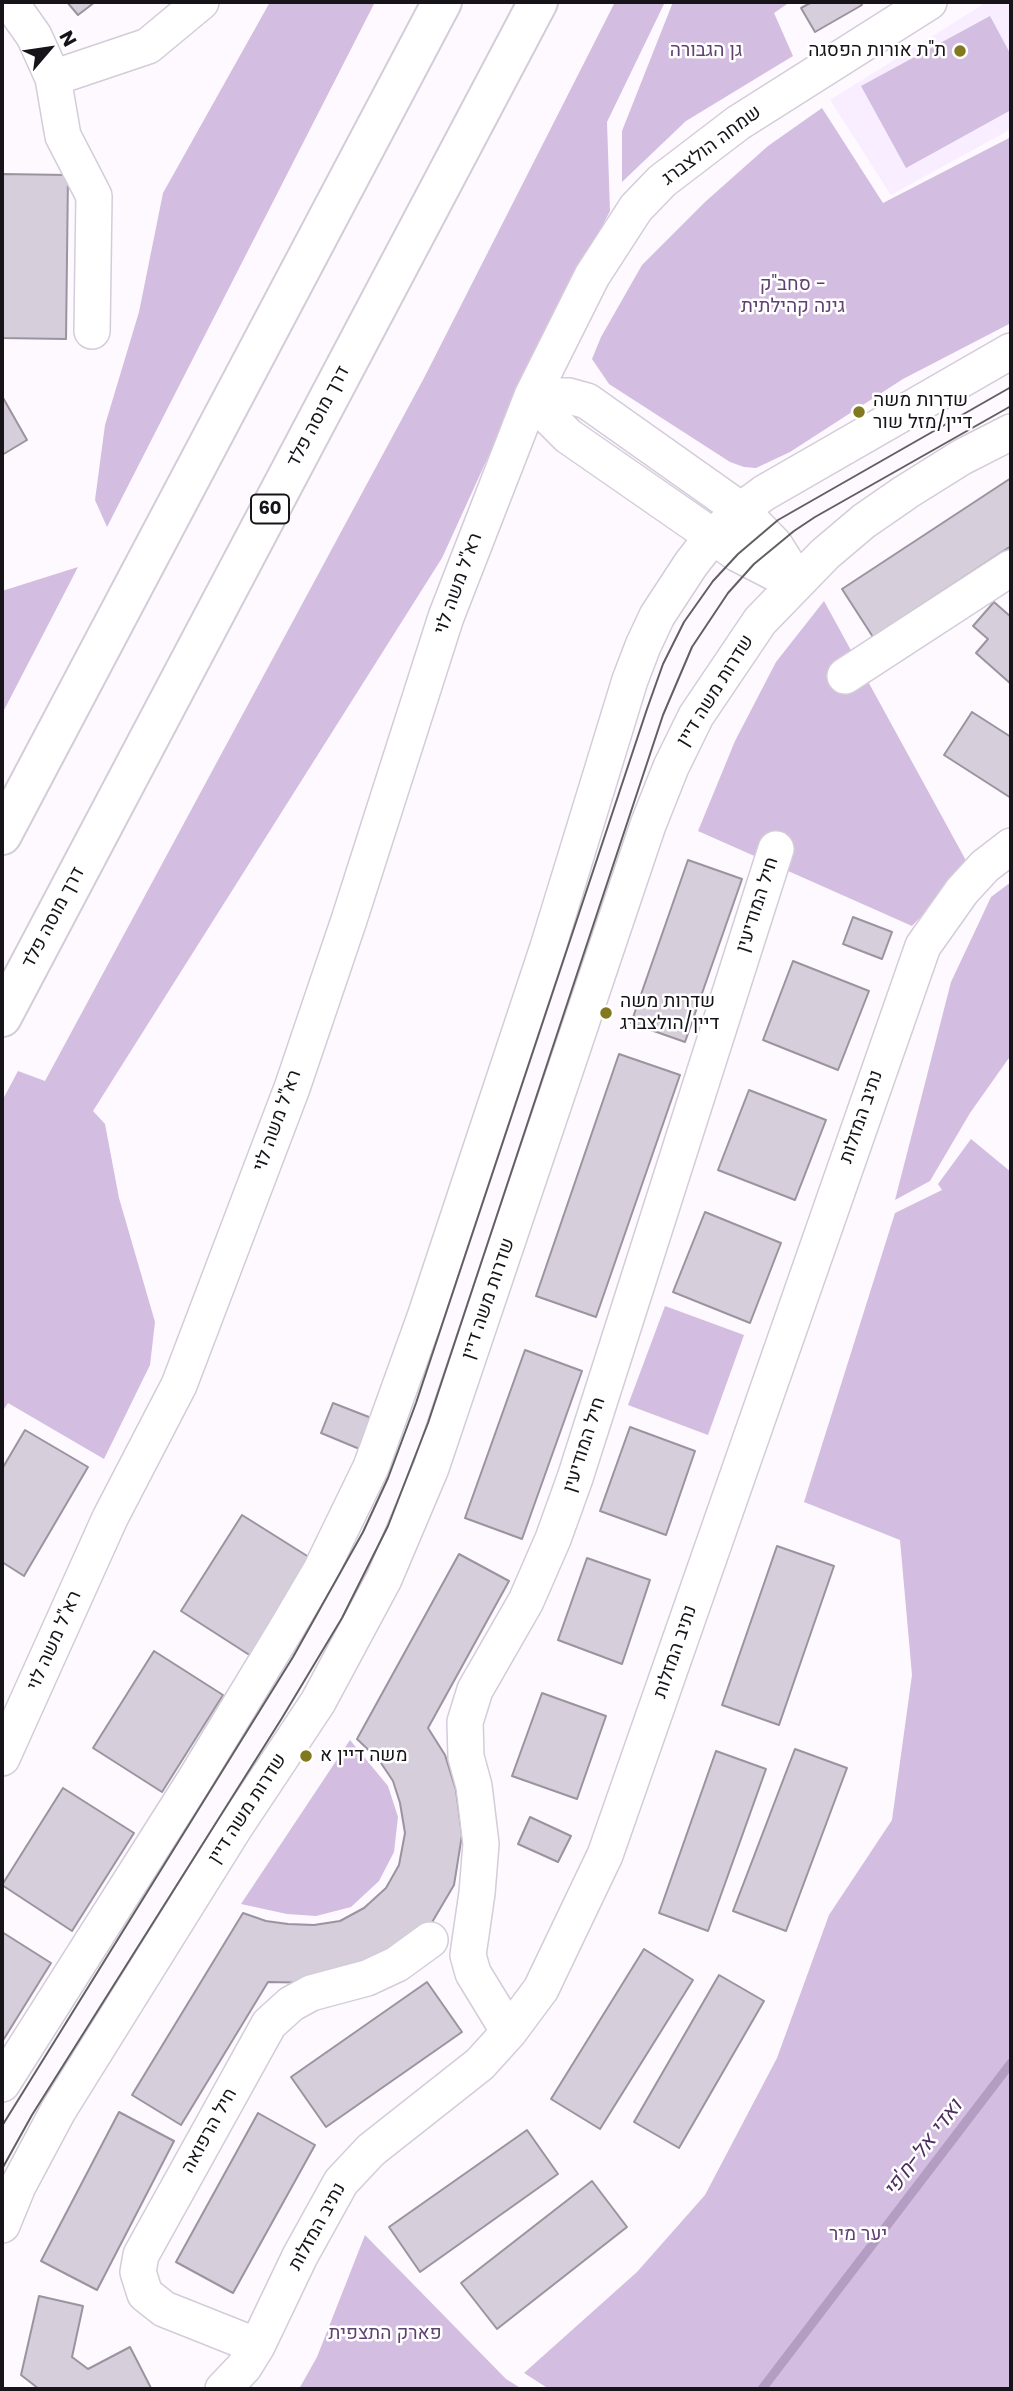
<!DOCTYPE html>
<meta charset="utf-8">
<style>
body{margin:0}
#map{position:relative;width:1013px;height:2391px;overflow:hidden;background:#fdf9ff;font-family:Poppins,sans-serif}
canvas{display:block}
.frame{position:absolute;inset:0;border:4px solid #171419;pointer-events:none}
.north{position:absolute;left:14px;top:14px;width:70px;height:70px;-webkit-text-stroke:5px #fff;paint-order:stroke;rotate:61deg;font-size:19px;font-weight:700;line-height:28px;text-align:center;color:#171419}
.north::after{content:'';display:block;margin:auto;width:24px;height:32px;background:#171419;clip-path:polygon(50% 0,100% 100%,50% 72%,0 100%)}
</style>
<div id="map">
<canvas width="1013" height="2391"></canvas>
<div class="frame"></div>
<div class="north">N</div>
</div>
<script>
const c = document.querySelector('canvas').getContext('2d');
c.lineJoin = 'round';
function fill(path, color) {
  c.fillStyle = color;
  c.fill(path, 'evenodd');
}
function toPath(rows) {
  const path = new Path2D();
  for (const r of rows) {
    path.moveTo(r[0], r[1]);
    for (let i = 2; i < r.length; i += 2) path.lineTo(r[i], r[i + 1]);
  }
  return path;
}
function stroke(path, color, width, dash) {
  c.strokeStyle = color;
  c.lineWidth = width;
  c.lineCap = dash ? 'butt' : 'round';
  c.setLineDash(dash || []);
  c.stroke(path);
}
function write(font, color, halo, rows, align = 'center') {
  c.font = font + ' Poppins,Heebo,sans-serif';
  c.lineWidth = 5;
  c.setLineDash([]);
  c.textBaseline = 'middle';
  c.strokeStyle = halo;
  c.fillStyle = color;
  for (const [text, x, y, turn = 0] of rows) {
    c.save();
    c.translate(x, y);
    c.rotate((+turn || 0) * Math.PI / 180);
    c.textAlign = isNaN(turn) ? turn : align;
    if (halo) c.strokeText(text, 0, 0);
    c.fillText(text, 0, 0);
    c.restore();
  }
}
fill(toPath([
 [987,2,1011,2,1011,129,891,195,830,100]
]), '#f8eeff');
fill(toPath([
 [270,2,375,2,107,527,95,500,105,425,139,312,163,193],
 [615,2,665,2,607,122,610,211,525,376,442,558,93,1111,105,1124,119,1198,155,1322,150,1365,104,1459,8,1403,2,1412,2,1101,18,1071,45,1081,424,378],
 [673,2,790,2,774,13,793,56,686,121,622,182,622,131],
 [990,16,1011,55,1011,110,906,168,861,86],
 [822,108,883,203,1011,137,1011,323,903,379,790,452,756,468,744,467,730,462,609,384,592,359,601,337,642,265,705,202,768,146],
 [78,567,2,714,2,591],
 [824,601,969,866,912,926,698,831,735,741,776,662],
 [1011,882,1011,1055,970,1113,930,1181,895,1200,951,982,991,897],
 [971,1139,1011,1172,1011,2389,549,2389,524,2373,637,2272,705,2195,777,2058,829,1915,892,1820,912,1675,900,1540,804,1502,895,1213,942,1190,938,1184],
 [665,1306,744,1335,708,1435,628,1405],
 [350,1740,388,1786,398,1817,394,1852,379,1881,351,1907,316,1916,287,1914,241,1904],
 [365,2235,506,2379,522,2389,299,2389,317,2357]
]), '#d3bde0');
stroke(toPath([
 [762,2389,1011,2063]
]), '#b49dc2', 9);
const building = toPath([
 [67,2,95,2,78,15,67,2],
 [812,2,860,2,862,5,815,32,801,8,812,2],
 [2,174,68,175,66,339,2,338,2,174],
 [2,396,27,440,2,455,2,396],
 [1011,478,1011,546,873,637,842,589,1011,478],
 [994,602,1011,617,1011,684,976,653,988,639,973,626,994,602],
 [972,712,1011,737,1011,798,944,755,972,712],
 [688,860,742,879,685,1042,631,1023,688,860],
 [853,917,892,932,882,959,843,944,853,917],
 [793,961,869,991,838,1070,763,1040,793,961],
 [619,1054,680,1075,596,1317,536,1296,619,1054],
 [749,1090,826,1120,795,1200,718,1170,749,1090],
 [705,1212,781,1243,750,1323,673,1292,705,1212],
 [525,1350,582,1371,522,1539,465,1518,525,1350],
 [333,1403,374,1419,362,1450,321,1433,333,1403],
 [630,1427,695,1451,666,1535,600,1511,630,1427],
 [25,1430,88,1467,24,1576,2,1562,2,1469,25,1430],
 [242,1515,312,1559,251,1656,181,1611,242,1515],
 [777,1546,834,1566,779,1725,722,1705,777,1546],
 [459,1554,509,1581,428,1728,445,1755,456,1790,462,1835,454,1885,431,1924,359,1976,318,1983,268,1982,181,2125,132,2095,243,1913,266,1921,288,1924,314,1925,340,1921,364,1908,386,1888,399,1865,405,1833,400,1803,393,1781,379,1760,357,1739,459,1554],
 [587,1558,650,1580,622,1664,558,1640,587,1558],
 [154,1651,223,1695,162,1792,93,1748,154,1651],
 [542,1693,606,1716,577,1799,512,1776,542,1693],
 [795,1749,847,1768,786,1931,733,1911,795,1749],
 [716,1751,766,1769,708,1931,659,1913,716,1751],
 [63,1788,134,1833,72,1931,2,1885,63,1788],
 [530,1817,571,1836,558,1862,518,1844,530,1817],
 [2,1932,51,1963,2,2042,2,1932],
 [644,1949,693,1980,600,2129,551,2099,644,1949],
 [719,1975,764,2001,679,2148,634,2122,719,1975],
 [427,1982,462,2032,326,2127,291,2077,427,1982],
 [119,2112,174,2141,97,2290,41,2261,119,2112],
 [258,2113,315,2145,233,2293,176,2262,258,2113],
 [527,2130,558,2174,420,2272,389,2227,527,2130],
 [592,2181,627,2227,497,2329,461,2283,592,2181],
 [39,2296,83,2306,72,2357,88,2369,130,2347,151,2388,39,2389,21,2375,39,2296]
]);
fill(building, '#d6cedb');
stroke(building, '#9b93a0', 2);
const minor = toPath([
 [10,2,34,36,53,78,63,136,94,196,92,331],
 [53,78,148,46,201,2],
 [532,396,569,396,587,401,741,510,775,545,797,580],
 [532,396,541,409,568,436,738,554,773,572,797,580],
 [845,676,1011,568],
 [2,1758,110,1518,179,1385,292,1088,349,920,446,617,532,396,592,276,636,208,662,181,738,123,929,2],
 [509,2032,473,1973,468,1955,477,1893,481,1844,474,1786,466,1757,465,1722,475,1690,526,1601,553,1539,575,1478,776,849],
 [2,2084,194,1781,285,1631,321,1570,371,1467,425,1317,548,947,630,680,643,646,657,616,691,564,712,537,741,510,764,493,1011,351],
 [2,2225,18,2186,58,2111,235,1827,318,1702,384,1579,431,1468,648,825,671,767,696,716,760,621,825,554,864,521,906,492,962,457,1011,432],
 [257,2346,164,2309,145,2294,138,2272,141,2255,269,2024,291,2004,311,1993,367,1978,397,1964,430,1940],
 [223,2389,244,2367,257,2346,300,2256,341,2182,371,2150,480,2064,509,2032,541,1989,605,1855,923,946,962,891,985,866,1011,846]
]);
const highway = toPath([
 [2,835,442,2],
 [2,1017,538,2]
]);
stroke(minor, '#d4ccd9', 38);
stroke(highway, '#d4ccd9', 42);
stroke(minor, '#fff', 35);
stroke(highway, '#fff', 38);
stroke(toPath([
 [2,2126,293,1657,363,1532,388,1478,416,1403,647,709,663,664,684,622,713,581,738,554,778,520,1011,387],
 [2,2169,32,2115,282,1718,342,1618,388,1526,428,1423,663,715,692,647,728,593,754,564,794,531,815,517,1011,406]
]), '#625f64', 2);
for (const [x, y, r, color] of [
 [960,51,7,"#82781d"],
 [859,412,7,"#82781d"],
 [606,1013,7,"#82781d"],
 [306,1756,7,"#82781d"]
]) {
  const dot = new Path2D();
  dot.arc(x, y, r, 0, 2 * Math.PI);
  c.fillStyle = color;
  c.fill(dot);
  stroke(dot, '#fff', 2.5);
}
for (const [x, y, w] of [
 [270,509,38]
]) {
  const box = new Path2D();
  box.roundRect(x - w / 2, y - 14.5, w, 29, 5);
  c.fillStyle = '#fff';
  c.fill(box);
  stroke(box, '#171419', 2);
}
write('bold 18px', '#171419', null, [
 ["60",270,509]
]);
write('19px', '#603f71', '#fff', [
 ["גן הגבורה",706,51],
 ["סחב\"ק -",793,285],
 ["גינה קהילתית",793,307],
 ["יער מיר",858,2235],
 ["פארק התצפית",385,2334]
]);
write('19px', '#171419', '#fff', [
 ["ת\"ת אורות הפסגה",946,51,"right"],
 ["שדרות משה",873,401],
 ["דיין/מזל שור",873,423],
 ["שדרות משה",620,1002],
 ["דיין/הולצברג",620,1024],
 ["משה דיין א",320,1756]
], 'left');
write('19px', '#171419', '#fff', [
 ["שמחה הולצברג",712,146,-37],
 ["דרך מוסה פלד",319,417,-62],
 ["רא\"ל משה לוי",459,584,-70],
 ["שדרות משה דיין",716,691,-58],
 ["חיל המודיעין",758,905,-72],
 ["דרך מוסה פלד",54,918,-62],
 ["נתיב המזלות",862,1117,-71],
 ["רא\"ל משה לוי",278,1121,-70],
 ["שדרות משה דיין",489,1299,-71],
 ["חיל המודיעין",585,1445,-72],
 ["רא\"ל משה לוי",55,1641,-66],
 ["נתיב המזלות",676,1652,-71],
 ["שדרות משה דיין",248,1809,-57],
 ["חיל הרפואה",210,2131,-61],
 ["נתיב המזלות",318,2227,-61]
]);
write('italic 21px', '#4d2d5d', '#fff', [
 ["ואדי אל-ח'פי",924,2149,-53]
]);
</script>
